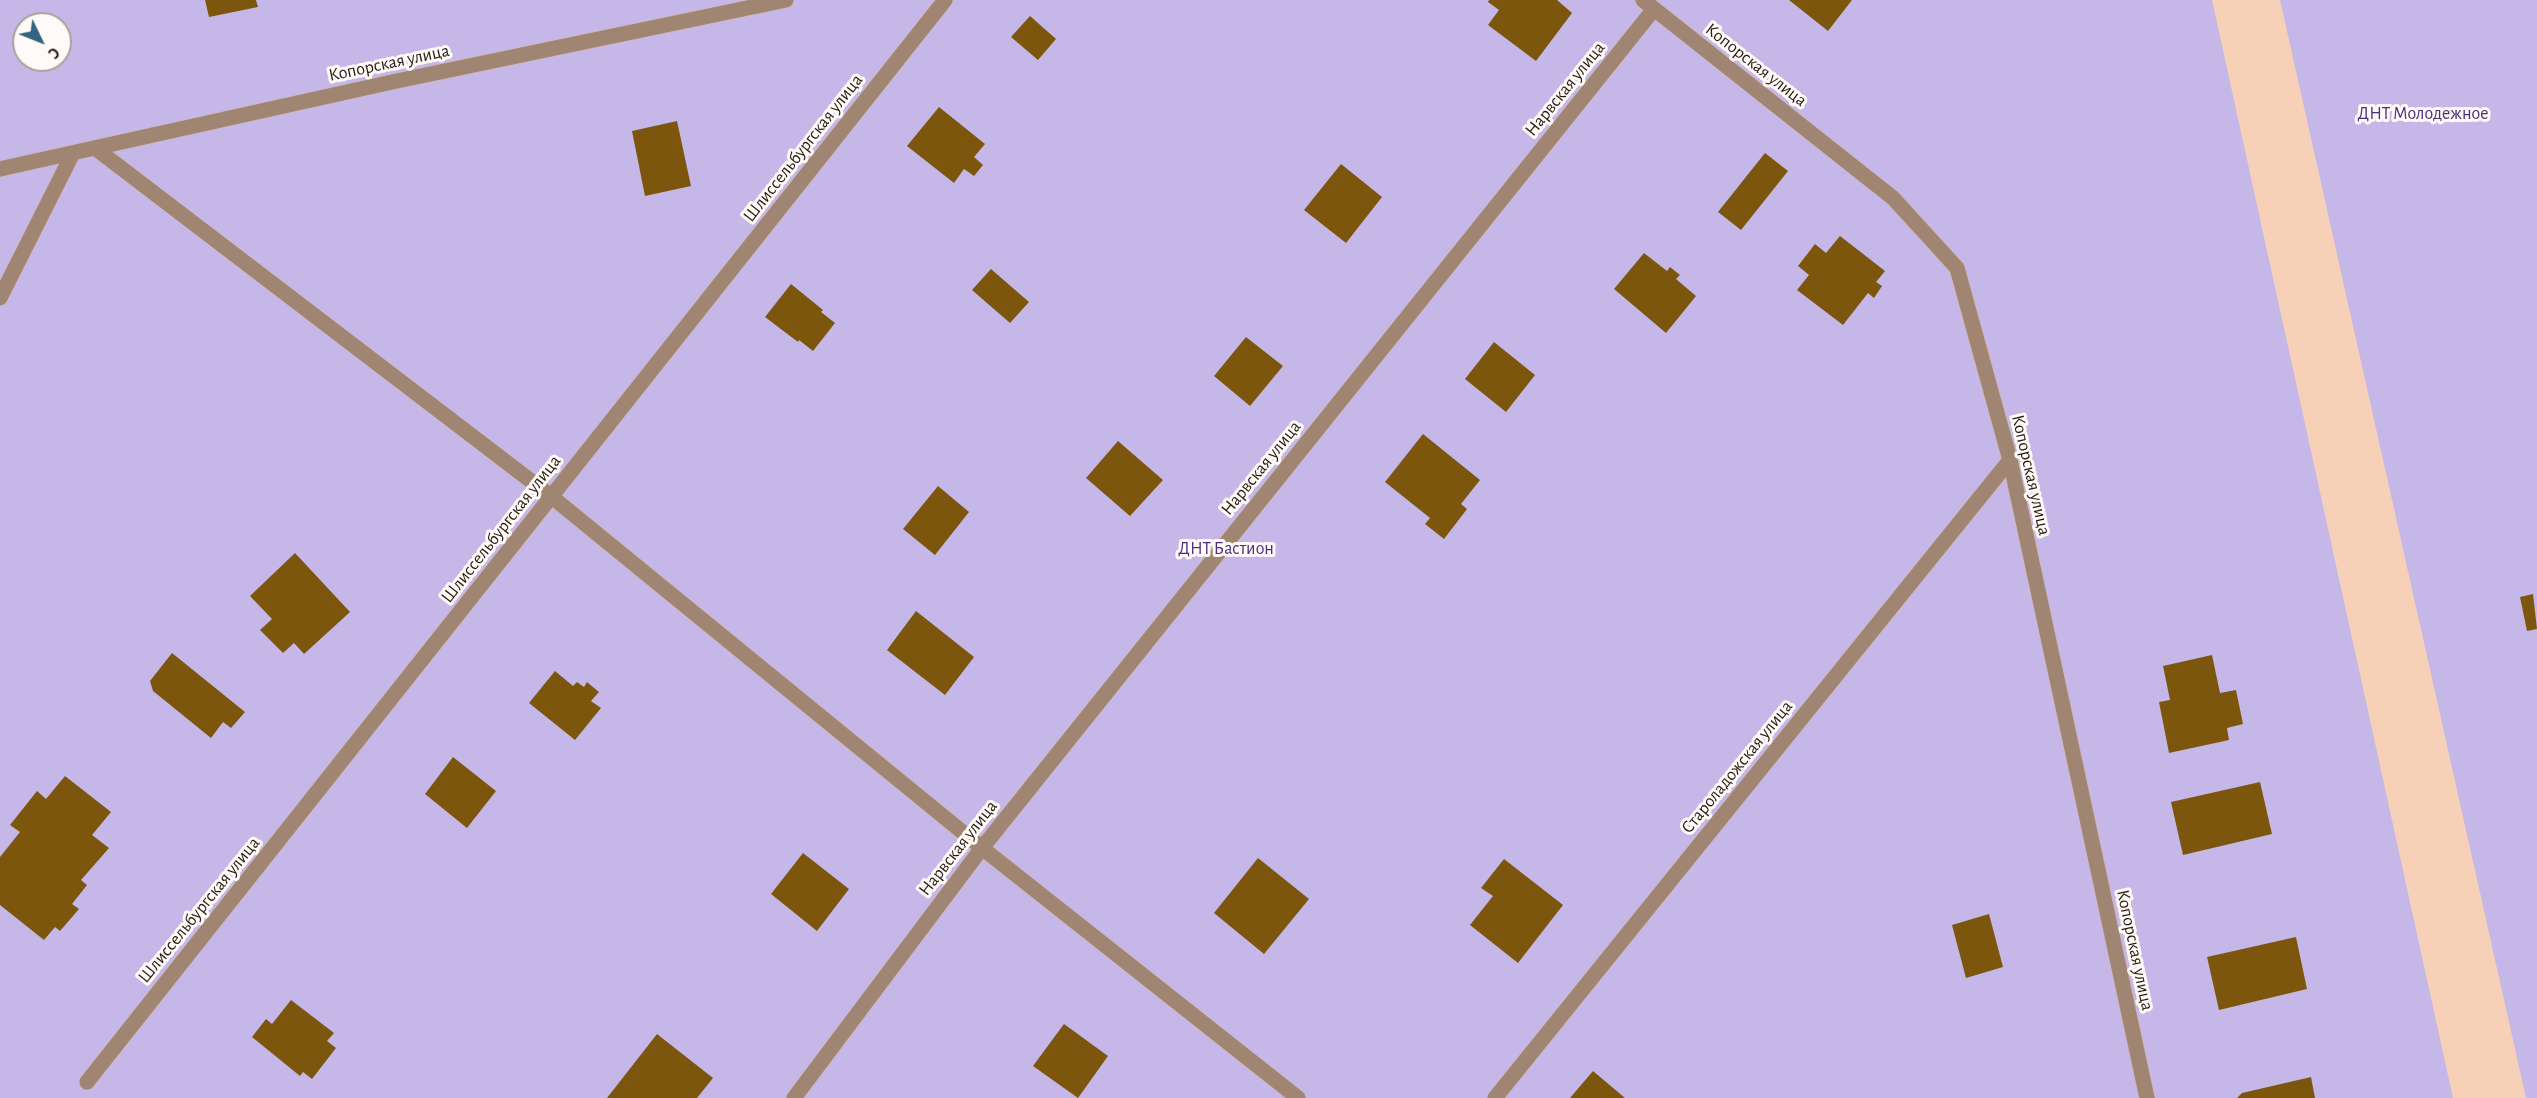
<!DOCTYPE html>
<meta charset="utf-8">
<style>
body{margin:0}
#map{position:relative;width:2537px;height:1098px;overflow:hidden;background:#f7d1b7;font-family:"Alegreya Sans",sans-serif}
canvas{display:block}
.north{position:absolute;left:12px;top:12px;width:60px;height:60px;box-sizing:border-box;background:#fefaf7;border:2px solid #a9a19b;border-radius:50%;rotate:133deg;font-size:16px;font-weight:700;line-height:24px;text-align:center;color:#291c12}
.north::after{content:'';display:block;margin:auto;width:21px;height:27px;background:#326481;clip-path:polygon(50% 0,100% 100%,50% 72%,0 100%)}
</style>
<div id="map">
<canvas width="2537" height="1098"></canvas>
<div class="north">С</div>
</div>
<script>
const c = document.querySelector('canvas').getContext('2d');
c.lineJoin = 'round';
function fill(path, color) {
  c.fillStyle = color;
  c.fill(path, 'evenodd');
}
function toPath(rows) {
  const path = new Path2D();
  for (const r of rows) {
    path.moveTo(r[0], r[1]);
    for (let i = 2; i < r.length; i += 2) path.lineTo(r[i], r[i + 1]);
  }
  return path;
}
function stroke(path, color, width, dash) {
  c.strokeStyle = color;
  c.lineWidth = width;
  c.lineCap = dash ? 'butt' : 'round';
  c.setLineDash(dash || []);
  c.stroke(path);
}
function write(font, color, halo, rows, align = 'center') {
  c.font = font + ' "Alegreya Sans",sans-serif';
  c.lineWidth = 6;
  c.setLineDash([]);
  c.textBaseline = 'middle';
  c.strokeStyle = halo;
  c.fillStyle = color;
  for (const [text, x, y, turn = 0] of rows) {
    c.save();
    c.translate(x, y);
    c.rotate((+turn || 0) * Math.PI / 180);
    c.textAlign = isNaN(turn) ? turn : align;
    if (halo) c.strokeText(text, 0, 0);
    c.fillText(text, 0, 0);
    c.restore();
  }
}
fill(toPath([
 [0,0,2212,0,2453,1098,0,1098],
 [24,24,60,24,60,60,24,60],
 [2280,0,2537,0,2537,1098,2526,1098]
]), '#c5b8e9');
fill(toPath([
 [205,0,256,0,258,7,209,17],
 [1489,0,1557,0,1572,13,1536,61,1488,25,1499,10,1488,2],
 [1789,0,1852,0,1828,31],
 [1030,16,1056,39,1038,60,1011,37],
 [939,107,985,144,974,157,983,165,974,176,964,169,954,183,907,146],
 [677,121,691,186,645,196,632,131],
 [1765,153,1788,171,1741,230,1718,212],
 [1341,164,1382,197,1346,243,1304,210],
 [1840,236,1885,271,1876,282,1882,286,1874,298,1868,293,1843,325,1797,290,1809,275,1798,266,1815,244,1826,253],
 [1644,253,1667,271,1670,267,1680,275,1676,279,1696,296,1666,333,1614,289],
 [991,269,1029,302,1010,323,972,290],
 [791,284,823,310,821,312,835,323,813,351,799,340,798,342,765,317],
 [1246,337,1283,366,1250,406,1214,376],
 [1494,342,1535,375,1506,412,1465,379],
 [1423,434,1480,480,1461,504,1467,509,1444,539,1425,524,1430,518,1385,482],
 [1118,441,1163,480,1130,516,1086,478],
 [938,486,969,512,935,555,903,529],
 [295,553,350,612,304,654,294,643,283,653,260,630,272,619,250,596],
 [2533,594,2537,629,2527,631,2520,597],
 [916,611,974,657,945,695,887,650],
 [172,653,245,712,231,728,223,722,211,738,153,691,150,681],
 [2212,655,2220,693,2236,690,2243,724,2227,728,2229,740,2169,753,2159,702,2170,700,2163,666],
 [555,671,573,686,577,682,584,687,587,682,599,692,591,701,601,708,575,740,529,703],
 [453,757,496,791,467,828,425,794],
 [65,776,111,812,92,835,109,848,81,880,87,885,72,904,79,909,60,931,55,927,44,940,0,905,0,857,20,832,10,825,37,791,46,799],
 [2260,782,2272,834,2183,855,2171,802],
 [803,853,849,889,817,931,771,894],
 [1258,858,1309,899,1264,954,1214,913],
 [1504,859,1563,905,1518,963,1470,925,1493,896,1481,888],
 [1989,914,2003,967,1966,978,1952,925],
 [2296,937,2307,989,2219,1010,2207,957],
 [291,1000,334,1033,327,1041,336,1048,312,1079,303,1072,300,1076,252,1037,266,1019,272,1024],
 [1064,1024,1108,1056,1078,1098,1033,1066],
 [657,1034,713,1078,697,1098,607,1098],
 [1593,1071,1625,1098,1570,1098],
 [2311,1077,2315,1098,2237,1098,2242,1093]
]), '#7d560e');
const minor = toPath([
 [1643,0,1893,198,1957,268,2010,460,2147,1098],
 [95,148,552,497,982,848,1298,1098],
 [0,169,392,82,786,0],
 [0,298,73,153],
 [87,1082,945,0],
 [794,1098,982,848,1654,9],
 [1495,1098,2010,460]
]);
stroke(minor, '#d2b099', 16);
stroke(minor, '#a08572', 15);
write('18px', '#291c12', '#fefaf7', [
 ["Копорская улица",389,63,-12],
 ["Копорская улица",1756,65,38],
 ["Нарвская улица",1565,89,-51],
 ["Шлиссельбургская улица",803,148,-52],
 ["Нарвская улица",1261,468,-51],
 ["Копорская улица",2031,475,77],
 ["Шлиссельбургская улица",501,529,-52],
 ["Староладожская улица",1737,767,-51],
 ["Нарвская улица",958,848,-52],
 ["Шлиссельбургская улица",199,910,-51],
 ["Копорская улица",2135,950,78]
]);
write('18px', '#4b2f7c', '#fefaf7', [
 ["ДНТ Молодежное",2423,114],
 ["ДНТ Бастион",1226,549]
]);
</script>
